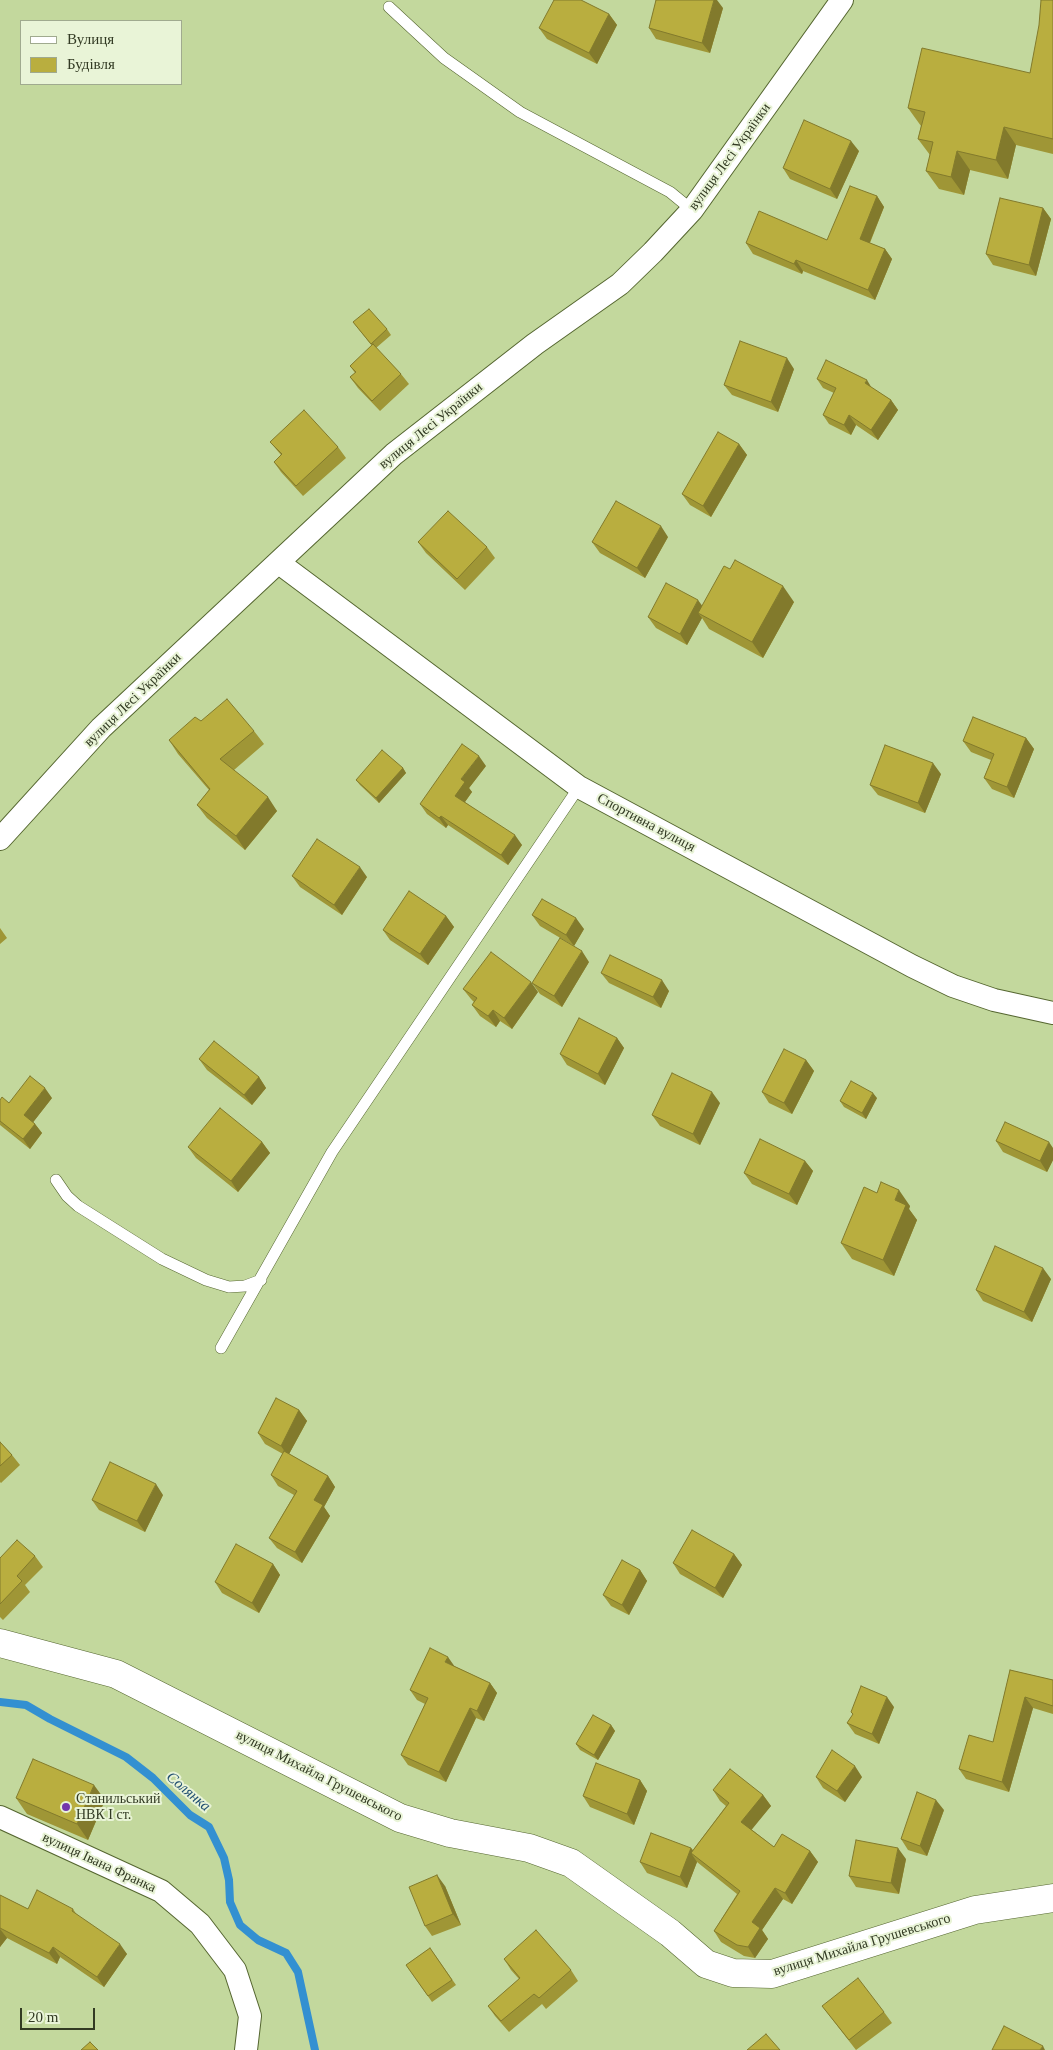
<!DOCTYPE html>
<meta charset="utf-8">
<style>
body{margin:0}
#map{position:relative;width:1053px;height:2050px;overflow:hidden;background:#c3d89d;font-family:"Times New Roman",serif}
canvas{display:block}
.legend{position:absolute;left:20px;top:20px;width:162px;height:65px;box-sizing:border-box;background:#e9f4d7;border:1px solid #a0aa8f;margin:0;padding:6px 9px;list-style:none;font-size:15px;color:#323a23}
.legend li{display:flex;align-items:center;gap:10px;height:25px}
.legend b{width:25px;border:1px solid #a0aa8f}
.scale{position:absolute;left:20px;top:2008px;width:75px;height:22px;box-sizing:border-box;border:2px solid #323a23;border-top:0;padding-left:6px;font-size:15px;line-height:18px;white-space:nowrap;color:#323a23;-webkit-text-stroke:4px #e9f4d7;paint-order:stroke}
</style>
<div id="map">
<canvas width="1053" height="2050"></canvas>
<ul class="legend">
<li><b style="height:6px;background:#fff"></b>Вулиця</li>
<li><b style="height:14px;background:#b9ae3f"></b>Будівля</li>
</ul>
<div class="scale">20 m</div>
</div>
<script>
const c = document.querySelector('canvas').getContext('2d');
c.lineJoin = 'round';
function toPath(rows) {
  const path = new Path2D();
  for (const r of rows) {
    path.moveTo(r[0], r[1]);
    for (let i = 2; i < r.length; i += 2) path.lineTo(r[i], r[i + 1]);
  }
  return path;
}
function stroke(path, color, width, dash) {
  c.strokeStyle = color;
  c.lineWidth = width;
  c.lineCap = dash ? 'butt' : 'round';
  c.setLineDash(dash || []);
  c.stroke(path);
}
function fill(path, color) {
  c.fillStyle = color;
  c.fill(path, 'evenodd');
}
function write(font, color, halo, rows, align = 'center') {
  c.font = font + ' "Times New Roman",serif';
  c.lineWidth = 4;
  c.setLineDash([]);
  c.textBaseline = 'middle';
  c.strokeStyle = halo;
  c.fillStyle = color;
  for (const [text, x, y, turn = 0] of rows) {
    c.save();
    c.translate(x, y);
    c.rotate((+turn || 0) * Math.PI / 180);
    c.textAlign = isNaN(turn) ? turn : align;
    if (halo) c.strokeText(text, 0, 0);
    c.fillText(text, 0, 0);
    c.restore();
  }
}
stroke(toPath([
 [0,1702,26,1705,50,1719,126,1757,153,1778,190,1815,209,1827,224,1858,229,1880,230,1902,240,1925,258,1940,286,1953,298,1972,315,2050]
]), '#3390d1', 8);
const service = toPath([
 [389,7,444,58,520,112,670,192,692,210],
 [56,1180,67,1196,78,1206,162,1259,206,1280,229,1287,245,1286,261,1280],
 [221,1348,332,1152,579,787]
]);
const minor = toPath([
 [279,563,579,787,912,966,953,986,994,1000,1053,1013],
 [0,839,101,728,394,454,535,344,620,284,653,252,692,210,842,0],
 [0,1817,161,1891,200,1924,235,1970,250,2016,246,2050]
]);
const tertiary = toPath([
 [0,1643,116,1674,400,1818,450,1833,529,1848,571,1863,670,1933,706,1964,733,1973,772,1974,975,1910,1053,1898]
]);
stroke(service, '#556630', 12);
stroke(minor, '#556630', 24);
stroke(tertiary, '#556630', 29);
stroke(service, '#fff', 11);
stroke(minor, '#fff', 22);
stroke(tertiary, '#fff', 28);
fill(toPath([
 [1053,0,1053,154,1016,145,1008,179,970,170,964,195,939,189,926,171,930,155,918,139,921,126,908,108,1030,73],
 [723,8,710,53,656,39,649,28],
 [609,14,617,25,597,64,547,39,539,28],
 [859,151,837,199,790,179,783,168],
 [877,196,884,207,870,243,885,249,892,259,875,300,803,271,802,274,753,254,746,243,827,240],
 [1043,208,1051,219,1036,276,993,265,986,254],
 [353,322,387,329,391,335,376,348,401,374,409,384,380,411,358,388,350,377,355,373,350,366,372,346],
 [794,369,778,412,732,395,724,385],
 [817,379,872,388,891,400,898,410,878,440,856,425,851,435,829,424,823,415,834,393,823,388],
 [270,442,338,447,346,458,303,496,281,472,274,462,281,455],
 [739,444,747,455,711,517,690,505,682,494],
 [668,537,645,578,600,553,592,542],
 [418,542,487,547,495,558,465,590,426,553],
 [794,602,763,658,709,629,702,618,687,645,656,628,648,617,702,606],
 [201,721,254,731,264,744,234,770,277,811,245,850,207,818,197,805,209,790,178,754,169,740],
 [1026,738,1034,749,1014,798,992,789,984,778,991,760,971,752,963,741],
 [486,766,469,788,472,792,465,802,522,845,508,865,448,825,446,828,427,814,420,804],
 [403,768,406,773,379,803,360,785,356,780],
 [941,774,925,813,878,795,870,785],
 [292,876,367,877,342,915,300,887],
 [532,915,584,929,574,946,540,926],
 [446,916,454,927,428,965,390,940,383,930],
 [0,928,7,938,0,944],
 [589,962,562,1007,540,994,532,983],
 [601,973,669,991,661,1008,609,983],
 [463,989,538,992,512,1029,500,1021,496,1027,480,1016,472,1005,474,1002,471,999],
 [617,1038,624,1048,605,1085,567,1065,560,1054],
 [199,1059,259,1077,266,1088,252,1105,207,1070],
 [806,1060,814,1071,792,1114,769,1103,762,1092],
 [52,1098,33,1122,35,1124,42,1133,30,1149,0,1125,0,1100,9,1103],
 [877,1098,866,1119,844,1107,840,1101],
 [720,1103,700,1145,660,1126,652,1115],
 [996,1141,1053,1148,1053,1160,1047,1172,1003,1152],
 [262,1142,270,1153,238,1192,196,1158,188,1147],
 [805,1161,813,1171,797,1205,752,1184,744,1173],
 [877,1193,910,1206,909,1209,917,1220,894,1276,852,1259,841,1243],
 [1051,1279,1032,1322,983,1301,976,1290],
 [299,1410,307,1421,289,1454,328,1476,335,1487,324,1507,330,1516,302,1563,277,1548,269,1538,294,1495,278,1486,271,1475,283,1454,265,1444,258,1433],
 [0,1442,12,1455,20,1465,1,1483,0,1482],
 [163,1495,145,1532,99,1510,92,1500],
 [734,1554,742,1565,723,1598,680,1574,673,1563],
 [35,1556,43,1567,25,1585,30,1592,3,1620,0,1617,0,1558],
 [273,1564,280,1575,259,1613,222,1593,215,1582],
 [640,1570,647,1581,629,1615,611,1606,603,1595],
 [454,1666,490,1683,497,1693,484,1721,476,1718,446,1782,408,1765,401,1755,425,1704,417,1700,410,1690],
 [1010,1670,1053,1680,1053,1714,1033,1708,1009,1792,966,1779,959,1769,993,1742],
 [894,1707,879,1744,855,1734,847,1723,853,1715,851,1712],
 [611,1725,615,1731,598,1760,580,1750,576,1744],
 [816,1777,862,1777,845,1802,823,1788],
 [640,1780,647,1791,634,1825,590,1807,583,1796],
 [713,1790,763,1795,771,1806,751,1829,774,1847,810,1851,818,1862,792,1904,783,1899,762,1930,768,1939,755,1958,744,1956,721,1942,714,1931,737,1894,697,1862,687,1888,647,1873,640,1862,691,1848,693,1850,726,1806,720,1801],
 [16,1798,105,1800,88,1840,27,1814],
 [944,1810,927,1856,908,1850,901,1839],
 [906,1859,899,1894,856,1887,849,1876],
 [445,1886,461,1925,432,1936,425,1926],
 [0,1895,28,1909,73,1909,77,1915,127,1954,104,1987,60,1957,57,1964,7,1938,0,1947],
 [430,1948,456,1985,432,2002,406,1965],
 [504,1959,571,1970,578,1981,546,2009,542,2004,509,2032,495,2016,488,2006,519,1979,511,1970],
 [822,2006,884,2012,892,2023,856,2050]
]), '#9f9636');
fill(toPath([
 [714,0,717,0,723,8,710,53,702,43],
 [609,14,617,25,597,64,589,53],
 [1004,127,1016,145,1008,179,996,160],
 [851,141,859,151,837,199,830,189],
 [957,151,970,170,964,195,951,177],
 [877,196,884,207,867,249,860,239],
 [1043,208,1051,219,1036,276,1029,265],
 [885,249,892,259,875,300,868,290],
 [796,260,803,271,802,274,794,264],
 [787,358,794,369,778,412,771,402],
 [867,380,873,390,865,383],
 [891,400,898,410,878,440,871,430],
 [849,415,856,425,851,435,844,425],
 [739,444,747,455,711,517,703,506],
 [661,526,668,537,645,578,637,568],
 [783,586,794,602,763,658,752,642],
 [698,600,706,611,698,613,702,618,687,645,680,634],
 [1026,738,1034,749,1014,798,1007,787],
 [479,756,486,766,469,788,472,792,462,806,455,796,461,779],
 [933,763,941,774,925,813,918,803],
 [403,768,406,773,379,803,376,798],
 [268,797,277,811,245,850,236,836],
 [441,816,448,825,446,828,439,818],
 [515,835,522,845,508,865,501,855],
 [360,867,367,877,342,915,334,905],
 [446,916,454,927,428,965,420,954],
 [576,918,584,929,574,946,566,935],
 [582,951,589,962,562,1007,554,996],
 [662,980,669,991,661,1008,653,997],
 [531,982,538,992,512,1029,504,1018],
 [493,1010,500,1021,496,1027,488,1016],
 [617,1038,624,1048,605,1085,598,1074],
 [806,1060,814,1071,792,1114,784,1103],
 [259,1077,266,1088,252,1105,244,1095],
 [45,1088,52,1098,31,1125,24,1115],
 [712,1092,720,1103,700,1145,693,1134],
 [873,1093,877,1098,866,1119,862,1113],
 [35,1124,42,1133,30,1149,23,1139],
 [262,1142,270,1153,238,1192,231,1181],
 [1049,1142,1053,1148,1053,1160,1047,1172,1040,1161],
 [805,1161,813,1171,797,1205,789,1194],
 [899,1190,910,1206,909,1209,917,1220,894,1276,883,1260,895,1200],
 [1043,1268,1051,1279,1032,1322,1024,1312],
 [299,1410,307,1421,288,1456,281,1446],
 [328,1476,335,1487,324,1507,330,1516,302,1563,295,1552,314,1500],
 [156,1484,163,1495,145,1532,137,1521],
 [734,1554,742,1565,723,1598,715,1588],
 [273,1564,280,1575,259,1613,252,1603],
 [640,1570,647,1581,629,1615,622,1605],
 [448,1657,455,1667,445,1662],
 [490,1683,497,1693,484,1721,477,1711],
 [887,1697,894,1707,879,1744,872,1734],
 [1025,1697,1033,1708,1009,1792,1002,1782],
 [470,1708,476,1718,446,1782,439,1772],
 [611,1725,615,1731,598,1760,594,1755],
 [855,1766,862,1777,845,1802,837,1791],
 [640,1780,647,1791,634,1825,627,1814],
 [94,1785,105,1800,88,1840,77,1824],
 [763,1795,771,1806,749,1833,741,1822],
 [936,1800,944,1810,927,1856,920,1846],
 [691,1848,699,1859,691,1853,697,1862,687,1888,680,1877],
 [898,1848,906,1859,899,1894,891,1883],
 [810,1851,818,1862,792,1904,785,1893],
 [437,1875,445,1886,461,1925,453,1914],
 [775,1888,783,1899,762,1930,768,1939,755,1958,748,1947,752,1922],
 [0,1929,7,1938,0,1947],
 [120,1944,127,1954,104,1987,97,1977],
 [53,1947,60,1957,57,1964,49,1953],
 [1043,2046,1045,2050,1040,2050]
]), '#827a2c');
const building = toPath([
 [554,0,581,0,609,14,589,53,539,28,554,0],
 [656,0,714,0,702,43,649,28,656,0],
 [1041,0,1053,0,1053,139,1004,127,996,160,957,151,951,177,926,171,933,142,918,139,925,112,908,108,922,48,1030,73,1039,25,1041,0],
 [804,120,851,141,830,189,783,168,804,120],
 [850,186,877,196,860,239,885,249,868,290,796,260,794,264,746,243,759,211,827,240,850,186],
 [1000,198,1043,208,1029,265,986,254,1000,198],
 [369,309,387,329,371,344,353,322,369,309],
 [740,341,787,358,771,402,724,385,740,341],
 [373,344,401,374,372,401,350,377,356,372,350,366,373,344],
 [826,360,867,380,865,383,891,400,871,430,849,415,844,425,823,415,836,388,817,379,826,360],
 [304,410,338,447,296,486,274,462,282,454,270,442,304,410],
 [718,432,739,444,703,506,682,494,718,432],
 [616,501,661,526,637,568,592,542,616,501],
 [448,511,487,547,457,579,418,542,448,511],
 [735,560,783,586,752,642,698,613,724,566,730,569,735,560],
 [666,583,698,600,680,634,648,617,666,583],
 [227,699,254,731,220,759,268,797,236,836,197,805,210,789,169,740,195,717,201,721,227,699],
 [973,717,1026,738,1007,787,984,778,994,754,963,741,973,717],
 [462,744,479,756,461,779,465,782,455,796,515,835,501,855,441,816,439,818,420,804,462,744],
 [885,745,933,763,918,803,870,785,885,745],
 [382,750,403,768,376,798,356,780,382,750],
 [317,839,360,867,334,905,292,876,317,839],
 [409,891,446,916,420,954,383,930,409,891],
 [542,899,576,918,566,935,532,915,542,899],
 [560,938,582,951,554,996,532,983,560,938],
 [491,952,531,982,504,1018,493,1010,488,1016,472,1005,477,998,463,989,491,952],
 [610,955,662,980,653,997,601,973,610,955],
 [579,1018,617,1038,598,1074,560,1054,579,1018],
 [214,1041,259,1077,244,1095,199,1059,214,1041],
 [784,1049,806,1060,784,1103,762,1092,784,1049],
 [672,1073,712,1092,693,1134,652,1115,672,1073],
 [30,1076,45,1088,24,1115,35,1124,23,1139,0,1121,0,1100,2,1097,9,1103,30,1076],
 [851,1081,873,1093,862,1113,840,1101,851,1081],
 [220,1108,262,1142,231,1181,188,1147,220,1108],
 [1005,1122,1049,1142,1040,1161,996,1141,1005,1122],
 [760,1139,805,1161,789,1194,744,1173,760,1139],
 [881,1182,899,1190,895,1200,906,1205,883,1260,841,1243,864,1187,877,1193,881,1182],
 [995,1246,1043,1268,1024,1312,976,1290,995,1246],
 [276,1398,299,1410,281,1446,258,1433,276,1398],
 [0,1442,12,1455,0,1466,0,1442],
 [284,1451,328,1476,314,1500,323,1505,295,1552,269,1538,297,1491,271,1475,284,1451],
 [110,1462,156,1484,137,1521,92,1500,110,1462],
 [692,1530,734,1554,715,1588,673,1563,692,1530],
 [17,1540,35,1556,17,1576,22,1581,0,1604,0,1558,17,1540],
 [236,1544,273,1564,252,1603,215,1582,236,1544],
 [622,1560,640,1570,622,1605,603,1595,622,1560],
 [430,1648,448,1657,445,1662,490,1683,477,1711,470,1708,439,1772,401,1755,428,1698,410,1690,430,1648],
 [1010,1670,1053,1680,1053,1706,1025,1697,1002,1782,959,1769,969,1735,993,1742,1010,1670],
 [861,1686,887,1697,872,1734,847,1723,853,1714,851,1712,861,1686],
 [593,1715,611,1725,594,1755,576,1744,593,1715],
 [832,1750,855,1766,837,1791,816,1777,832,1750],
 [33,1759,94,1785,77,1824,16,1798,33,1759],
 [596,1763,640,1780,627,1814,583,1796,596,1763],
 [730,1769,763,1795,741,1822,774,1847,782,1834,810,1851,785,1893,775,1888,752,1922,760,1928,748,1947,737,1945,714,1931,740,1891,691,1853,729,1803,713,1790,730,1769],
 [917,1792,936,1800,920,1846,901,1839,917,1792],
 [651,1833,691,1848,680,1877,640,1862,651,1833],
 [856,1840,898,1848,891,1883,849,1876,856,1840],
 [437,1875,453,1914,425,1926,409,1887,437,1875],
 [37,1890,73,1909,72,1911,120,1944,97,1977,53,1947,49,1953,0,1928,0,1895,28,1909,37,1890],
 [536,1930,571,1970,539,1998,534,1994,501,2021,488,2006,520,1978,504,1959,536,1930],
 [430,1948,452,1980,428,1996,406,1965,430,1948],
 [858,1978,884,2012,849,2040,822,2006,858,1978],
 [1004,2026,1043,2046,1040,2050,992,2050,1004,2026],
 [766,2034,780,2050,747,2050,766,2034],
 [90,2042,98,2050,81,2050,90,2042]
]);
fill(building, '#b9ae3f');
stroke(building, '#827a2c', 1);
for (const [x, y, r, color] of [
 [66,1807,5,"#7336ac"]
]) {
  const dot = new Path2D();
  dot.arc(x, y, r, 0, 2 * Math.PI);
  c.fillStyle = color;
  c.fill(dot);
  stroke(dot, '#e9f4d7', 2);
}
write('14px', '#323a23', '#e9f4d7', [
 ["вулиця Лесі Українки",730,157,-54],
 ["вулиця Лесі Українки",431,426,-39],
 ["вулиця Лесі Українки",133,700,-44],
 ["Спортивна вулиця",646,823,28],
 ["вулиця Михайла Грушевського",319,1776,27],
 ["вулиця Івана Франка",99,1863,25],
 ["вулиця Михайла Грушевського",862,1945,-17]
]);
write('14px', '#323a23', '#e9f4d7', [
 ["Станильський",76,1799],
 ["НВК І ст.",76,1815]
], 'left');
write('italic 15px', '#204f71', '#e9f4d7', [
 ["Солянка",188,1792,40]
]);
</script>
